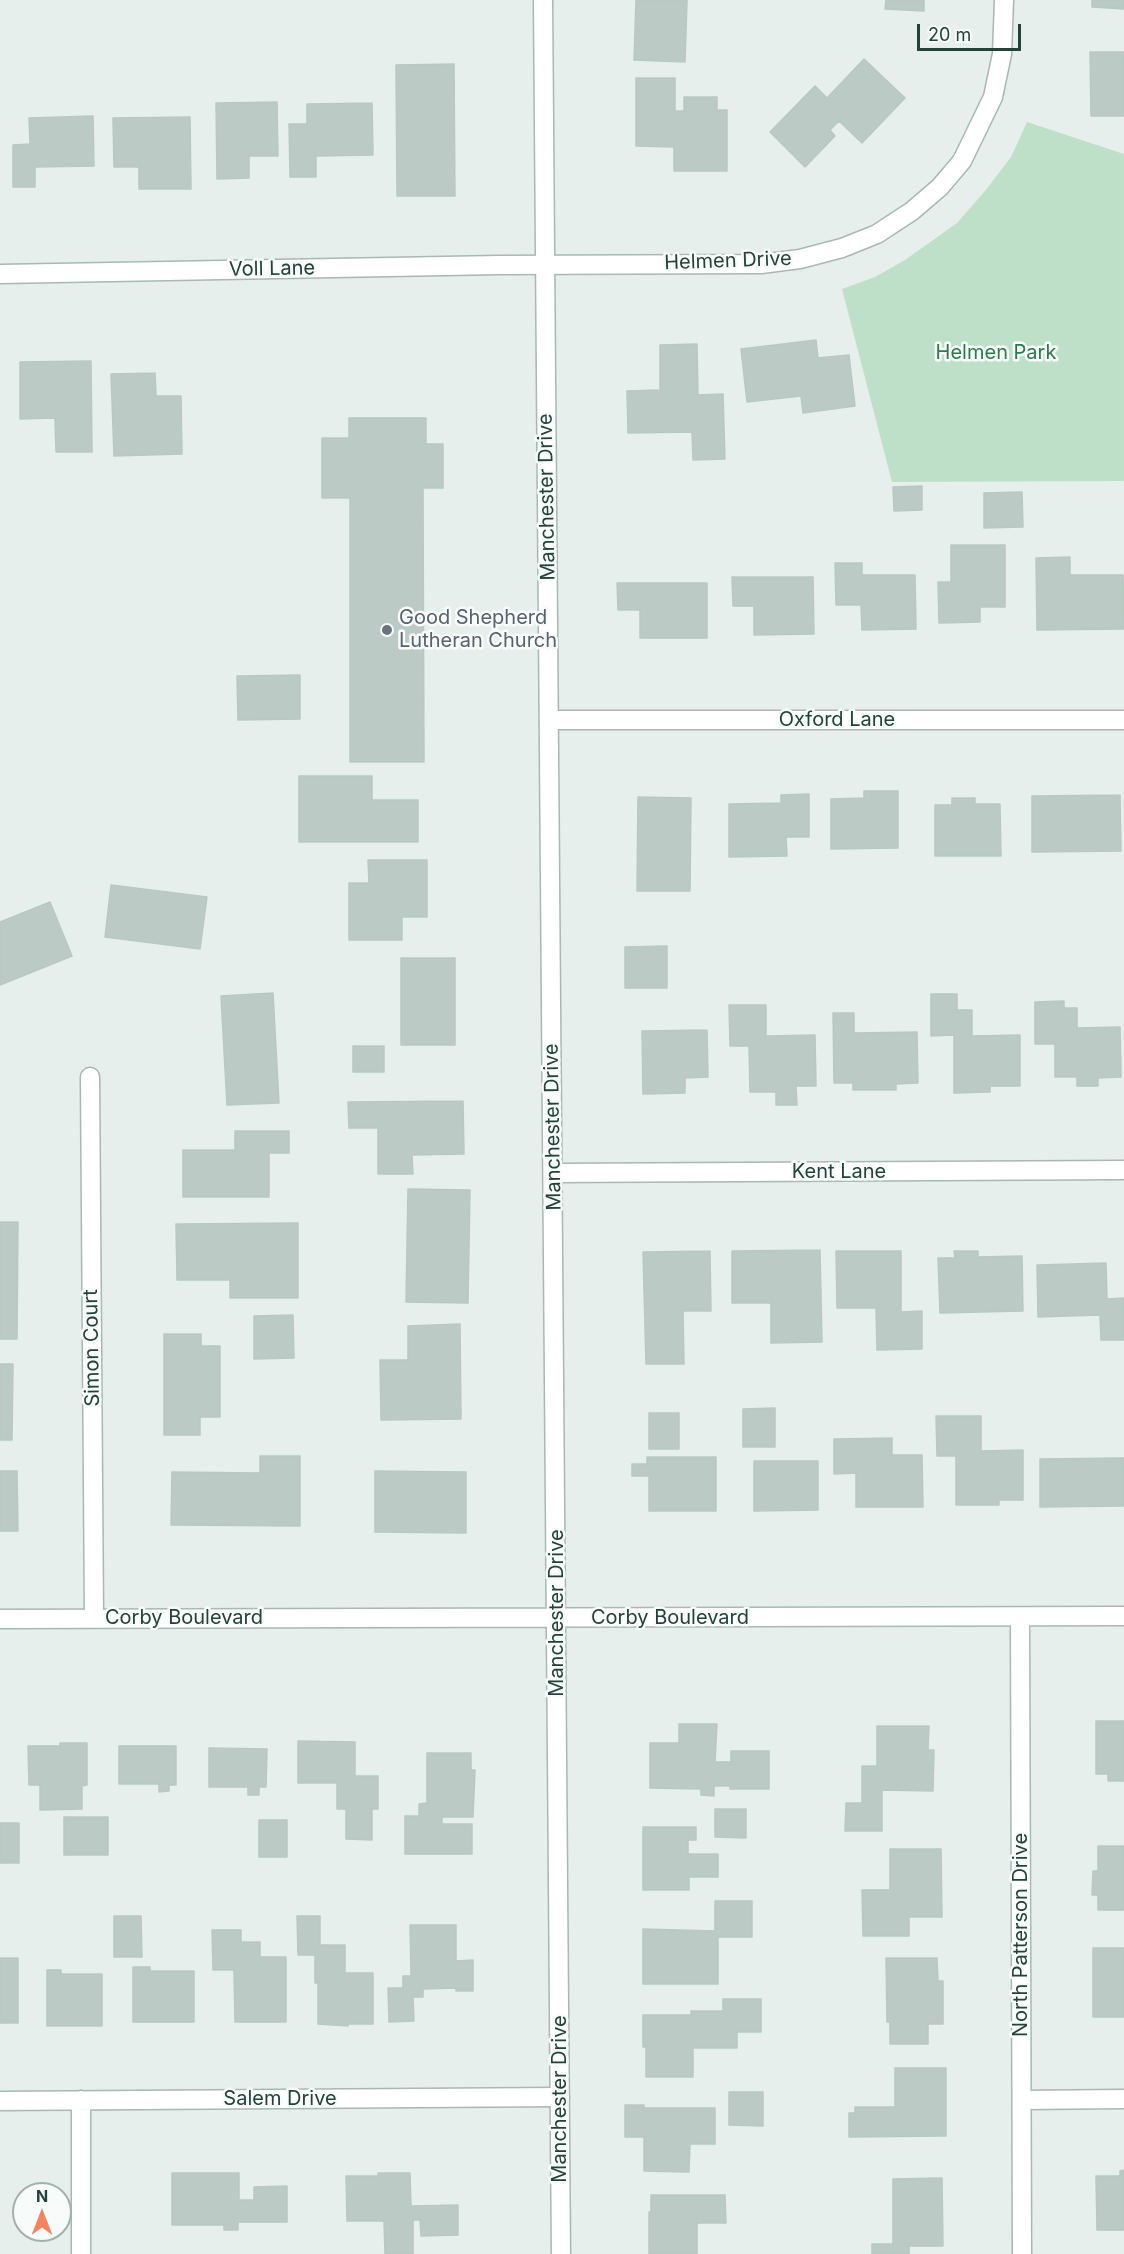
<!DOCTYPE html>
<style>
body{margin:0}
#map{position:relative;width:1124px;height:2254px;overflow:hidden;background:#e6efeb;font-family:Inter,sans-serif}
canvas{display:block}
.north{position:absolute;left:12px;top:2182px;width:60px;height:60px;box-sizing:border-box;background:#f7fbf9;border:2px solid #a3b1ad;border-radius:50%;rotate:0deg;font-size:16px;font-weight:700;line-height:24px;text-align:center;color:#24423a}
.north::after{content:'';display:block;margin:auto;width:21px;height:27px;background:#f4845f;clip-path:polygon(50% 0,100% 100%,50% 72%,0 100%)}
.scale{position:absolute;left:917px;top:24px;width:104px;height:27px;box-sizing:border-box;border:3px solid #24423a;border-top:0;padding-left:8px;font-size:18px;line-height:21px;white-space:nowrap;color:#24423a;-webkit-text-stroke:4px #f7fbf9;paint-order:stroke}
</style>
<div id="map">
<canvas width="1124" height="2254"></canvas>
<div class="north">N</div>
<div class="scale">20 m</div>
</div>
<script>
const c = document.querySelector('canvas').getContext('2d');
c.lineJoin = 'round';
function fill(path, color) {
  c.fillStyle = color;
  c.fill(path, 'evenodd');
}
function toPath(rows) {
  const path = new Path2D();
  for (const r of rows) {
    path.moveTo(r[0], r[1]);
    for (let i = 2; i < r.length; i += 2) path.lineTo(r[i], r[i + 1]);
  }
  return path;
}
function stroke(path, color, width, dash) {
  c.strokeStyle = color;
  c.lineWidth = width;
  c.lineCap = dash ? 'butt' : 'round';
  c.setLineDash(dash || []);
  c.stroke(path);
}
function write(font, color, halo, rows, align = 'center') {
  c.font = font + ' Inter,sans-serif';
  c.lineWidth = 5;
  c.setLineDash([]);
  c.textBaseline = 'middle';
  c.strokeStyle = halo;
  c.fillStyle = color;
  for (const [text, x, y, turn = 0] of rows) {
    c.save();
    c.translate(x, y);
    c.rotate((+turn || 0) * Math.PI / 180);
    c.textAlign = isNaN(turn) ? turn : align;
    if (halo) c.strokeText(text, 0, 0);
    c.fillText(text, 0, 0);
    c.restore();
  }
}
fill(toPath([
 [1027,122,1124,154,1124,481,892,482,842,289,875,277,905,260,957,223,985,191,1011,157]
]), '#bfe0c8');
const building = toPath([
 [636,0,687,0,685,62,634,60,636,0],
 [886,0,924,0,924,11,885,9,886,0],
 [1092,0,1124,0,1124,9,1092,7,1092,0],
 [1090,52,1124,52,1124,116,1091,116,1090,52],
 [864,59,905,98,862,143,839,121,830,130,835,136,805,167,770,132,815,86,827,98,864,59],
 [454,64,455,196,397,196,396,65,454,64],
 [636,78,675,78,675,111,684,111,684,97,717,97,717,110,727,110,727,171,674,171,674,147,636,146,636,78],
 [277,102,278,156,249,156,249,178,217,179,216,103,277,102],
 [372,103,373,155,316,156,316,177,290,177,289,124,307,124,307,104,372,103],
 [93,116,94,166,35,167,35,187,13,187,13,145,30,144,29,118,93,116],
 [190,117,191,189,139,189,139,167,114,167,113,118,190,117],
 [816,340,818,358,849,355,855,406,803,413,801,396,747,402,741,349,816,340],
 [697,344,698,395,723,394,725,459,693,460,692,432,628,433,627,391,660,390,660,345,697,344],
 [91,361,92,452,56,452,55,418,20,419,20,362,91,361],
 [155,373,156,396,181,396,182,454,114,456,111,374,155,373],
 [349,418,426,418,426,444,443,444,443,488,423,488,424,762,350,762,350,498,322,498,322,438,349,438,349,418],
 [922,486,922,510,894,511,893,487,922,486],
 [1022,492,1023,527,984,528,984,493,1022,492],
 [951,545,1005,545,1005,607,980,607,980,622,939,623,938,582,951,582,951,545],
 [1070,557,1070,575,1123,575,1124,629,1037,630,1036,558,1070,557],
 [835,563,862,563,862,575,915,575,916,629,862,630,861,605,836,605,835,563],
 [732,577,813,577,814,634,754,635,754,606,733,606,732,577],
 [617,583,707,583,707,638,640,638,640,610,618,610,617,583],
 [300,675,300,719,238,720,237,676,300,675],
 [299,776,372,776,372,800,418,800,418,842,299,842,299,776],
 [864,791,898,791,898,848,831,849,831,799,864,798,864,791],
 [809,794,809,837,786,837,787,856,729,857,729,804,781,803,781,795,809,794],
 [1120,795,1121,851,1032,852,1032,796,1120,795],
 [638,797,691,798,690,891,637,891,638,797],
 [952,798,975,798,975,804,1000,804,1001,856,935,856,935,805,952,805,952,798],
 [368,860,427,860,427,917,402,917,402,940,349,940,349,883,369,883,368,860],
 [111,885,207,897,200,949,105,937,111,885],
 [50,902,72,956,0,985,0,922,50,902],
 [667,946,667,988,625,988,625,947,667,946],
 [401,958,455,958,455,1045,401,1045,401,958],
 [273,993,279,1103,227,1105,221,996,273,993],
 [931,994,957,994,957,1010,972,1010,972,1036,1020,1035,1020,1086,990,1086,990,1092,954,1093,954,1035,931,1036,931,994],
 [1064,1001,1064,1008,1077,1008,1077,1028,1120,1027,1121,1077,1098,1078,1098,1086,1077,1086,1077,1077,1055,1077,1055,1044,1035,1044,1035,1002,1064,1001],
 [729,1005,766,1005,766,1036,815,1035,816,1086,796,1086,797,1105,776,1105,776,1092,750,1092,749,1046,730,1046,729,1005],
 [833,1013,854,1013,854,1033,917,1032,918,1083,896,1084,896,1090,853,1090,853,1083,834,1083,833,1013],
 [707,1030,708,1077,685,1078,685,1093,643,1094,642,1031,707,1030],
 [353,1046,384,1046,384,1072,353,1072,353,1046],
 [463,1101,464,1154,412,1155,413,1174,378,1174,378,1128,349,1128,348,1102,463,1101],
 [235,1131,289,1131,289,1153,269,1153,269,1197,183,1197,183,1150,235,1150,235,1131],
 [408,1189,470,1190,468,1303,406,1302,408,1189],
 [0,1222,18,1222,17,1339,0,1339,0,1222],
 [298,1223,298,1298,230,1298,230,1280,177,1280,176,1224,298,1223],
 [820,1250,822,1342,771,1343,771,1303,732,1303,732,1251,820,1250],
 [710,1251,711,1311,683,1311,684,1364,646,1364,643,1252,710,1251],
 [836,1251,901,1251,901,1312,922,1311,922,1349,877,1350,876,1308,837,1308,836,1251],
 [954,1251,978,1251,978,1257,1022,1256,1023,1311,940,1313,938,1258,955,1258,954,1251],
 [1106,1263,1107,1299,1124,1298,1124,1340,1101,1340,1100,1315,1038,1317,1037,1265,1106,1263],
 [293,1315,294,1358,254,1359,254,1316,293,1315],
 [460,1324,461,1419,381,1420,380,1360,408,1360,408,1326,460,1324],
 [164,1334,201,1334,201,1346,220,1346,220,1417,200,1417,200,1435,164,1435,164,1334],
 [0,1364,13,1364,12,1440,0,1440,0,1364],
 [775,1408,775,1447,743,1447,743,1409,775,1408],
 [649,1413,679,1413,679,1449,649,1449,649,1413],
 [936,1416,981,1416,981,1451,1023,1450,1023,1500,999,1500,999,1505,956,1505,956,1456,937,1456,936,1416],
 [892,1438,892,1455,922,1455,923,1507,856,1507,856,1473,834,1474,834,1439,892,1438],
 [260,1456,300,1456,300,1526,171,1525,172,1472,260,1473,260,1456],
 [647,1457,716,1457,716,1511,649,1511,649,1476,632,1476,632,1464,647,1464,647,1457],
 [1124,1458,1124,1506,1040,1507,1040,1459,1124,1458],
 [754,1461,818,1461,818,1510,754,1511,754,1461],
 [0,1471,17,1471,18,1531,0,1531,0,1471],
 [375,1471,466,1472,466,1533,375,1532,375,1471],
 [1096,1721,1124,1721,1124,1781,1108,1781,1108,1774,1096,1774,1096,1721],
 [679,1724,717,1724,715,1762,731,1762,731,1751,769,1751,769,1789,730,1789,730,1786,714,1786,714,1796,701,1795,701,1789,650,1788,650,1743,679,1743,679,1724],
 [877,1726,929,1726,928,1750,934,1750,933,1791,882,1790,882,1831,845,1831,846,1803,862,1803,862,1766,877,1766,877,1726],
 [298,1741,355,1742,355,1776,378,1776,378,1809,372,1809,372,1840,346,1839,346,1809,337,1809,337,1783,298,1783,298,1741],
 [60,1743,87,1743,87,1785,82,1786,82,1809,40,1810,40,1785,29,1785,28,1746,60,1746,60,1743],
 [119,1746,176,1746,176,1785,169,1785,169,1791,159,1792,159,1784,119,1784,119,1746],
 [209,1748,267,1749,266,1787,259,1787,259,1795,248,1795,248,1787,209,1787,209,1748],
 [427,1753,471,1753,471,1770,475,1770,473,1817,442,1817,442,1824,472,1824,472,1854,405,1854,405,1816,419,1816,419,1804,427,1803,427,1753],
 [715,1809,746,1809,746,1838,715,1837,715,1809],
 [64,1817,108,1817,108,1855,64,1855,64,1817],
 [259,1820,287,1820,287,1857,259,1857,259,1820],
 [0,1823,19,1823,19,1863,0,1863,0,1823],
 [643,1827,696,1827,696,1840,688,1840,688,1854,718,1854,718,1877,689,1877,689,1890,643,1890,643,1827],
 [1098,1846,1124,1846,1124,1910,1098,1910,1098,1895,1092,1895,1093,1871,1098,1871,1098,1846],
 [890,1849,941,1849,942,1917,909,1917,909,1936,863,1936,862,1890,890,1890,890,1849],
 [715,1901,752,1901,752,1937,718,1937,718,1984,643,1984,643,1929,715,1931,715,1901],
 [114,1916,141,1916,142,1957,114,1957,114,1916],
 [297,1916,320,1916,320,1945,345,1945,345,1973,373,1973,373,2024,348,2024,348,2026,318,2024,318,1983,315,1983,315,1955,298,1955,297,1916],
 [410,1925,456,1925,456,1961,473,1960,473,1991,456,1991,456,1988,423,1989,423,1997,413,1997,414,2021,389,2022,388,1988,403,1988,403,1976,411,1976,410,1925],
 [212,1930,241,1930,241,1942,260,1942,260,1957,286,1957,286,2022,235,2022,234,1970,213,1970,212,1930],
 [1093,1948,1124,1948,1124,2017,1093,2017,1093,1948],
 [0,1958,18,1958,18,2023,0,2023,0,1958],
 [886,1958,937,1958,938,1981,943,1981,943,2024,928,2024,928,2044,890,2044,890,2022,887,2022,886,1958],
 [133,1967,150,1967,150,1971,194,1971,194,2022,133,2022,133,1967],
 [47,1970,61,1970,61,1974,102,1974,102,2026,47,2026,47,1970],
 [723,1999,761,1999,761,2032,737,2032,737,2048,693,2048,693,2077,646,2077,646,2047,643,2047,643,2015,691,2015,691,2011,723,2011,723,1999],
 [895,2068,946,2068,946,2136,849,2137,849,2113,855,2113,855,2107,895,2107,895,2068],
 [729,2092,763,2092,763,2126,729,2125,729,2092],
 [625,2105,644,2105,644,2108,715,2108,715,2144,690,2144,689,2172,644,2171,644,2137,625,2137,625,2105],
 [1124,2170,1124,2230,1097,2230,1096,2176,1120,2176,1120,2171,1124,2170],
 [172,2173,239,2173,239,2200,254,2200,254,2187,287,2186,287,2222,238,2222,238,2230,224,2230,224,2225,172,2225,172,2173],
 [378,2173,410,2173,411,2206,458,2205,458,2235,421,2236,420,2220,413,2220,413,2254,385,2254,384,2221,347,2221,346,2176,378,2176,378,2173],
 [942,2178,943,2246,909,2246,909,2254,872,2254,872,2244,893,2244,893,2179,942,2178],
 [651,2195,725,2195,726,2223,697,2223,697,2254,649,2254,649,2212,651,2212,651,2195]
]);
fill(building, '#bbcac4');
stroke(building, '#b8c9c2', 1.5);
const minor = toPath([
 [0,274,500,265,761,264,800,259,842,248,877,234,912,211,940,187,962,161,993,97,1002,54,1004,0],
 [549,720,1124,720],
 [90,1077,94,1618],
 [554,1173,1124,1170],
 [1020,1617,1022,2254],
 [81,2100,81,2254],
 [1022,2100,1124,2099],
 [0,2101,560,2097]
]);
const tertiary = toPath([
 [543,0,561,2254],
 [0,1619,1124,1616]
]);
stroke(minor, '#a8b8b2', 21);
stroke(tertiary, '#a8b8b2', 21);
stroke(minor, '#fff', 18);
stroke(tertiary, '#fff', 18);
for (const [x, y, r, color] of [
 [387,630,6,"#6b7280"]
]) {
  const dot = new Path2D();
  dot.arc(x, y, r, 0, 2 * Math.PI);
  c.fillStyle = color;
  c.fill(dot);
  stroke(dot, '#f7fbf9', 2);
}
write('20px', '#24423a', '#f7fbf9', [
 ["Helmen Drive",728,261,-2],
 ["Voll Lane",272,269,-1],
 ["Manchester Drive",547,497,-91],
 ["Oxford Lane",837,720],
 ["Manchester Drive",553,1127,-91],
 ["Kent Lane",839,1172],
 ["Simon Court",92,1348,-91],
 ["Manchester Drive",557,1613,-90],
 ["Corby Boulevard",184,1618],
 ["Corby Boulevard",670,1618],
 ["North Patterson Drive",1021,1935,-90],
 ["Salem Drive",280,2099],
 ["Manchester Drive",560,2099,-90]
]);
write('20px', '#2d7a4b', '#f7fbf9', [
 ["Helmen Park",996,353]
]);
write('20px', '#5b616d', '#f7fbf9', [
 ["Good Shepherd",399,618],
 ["Lutheran Church",399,641]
], 'left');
</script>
